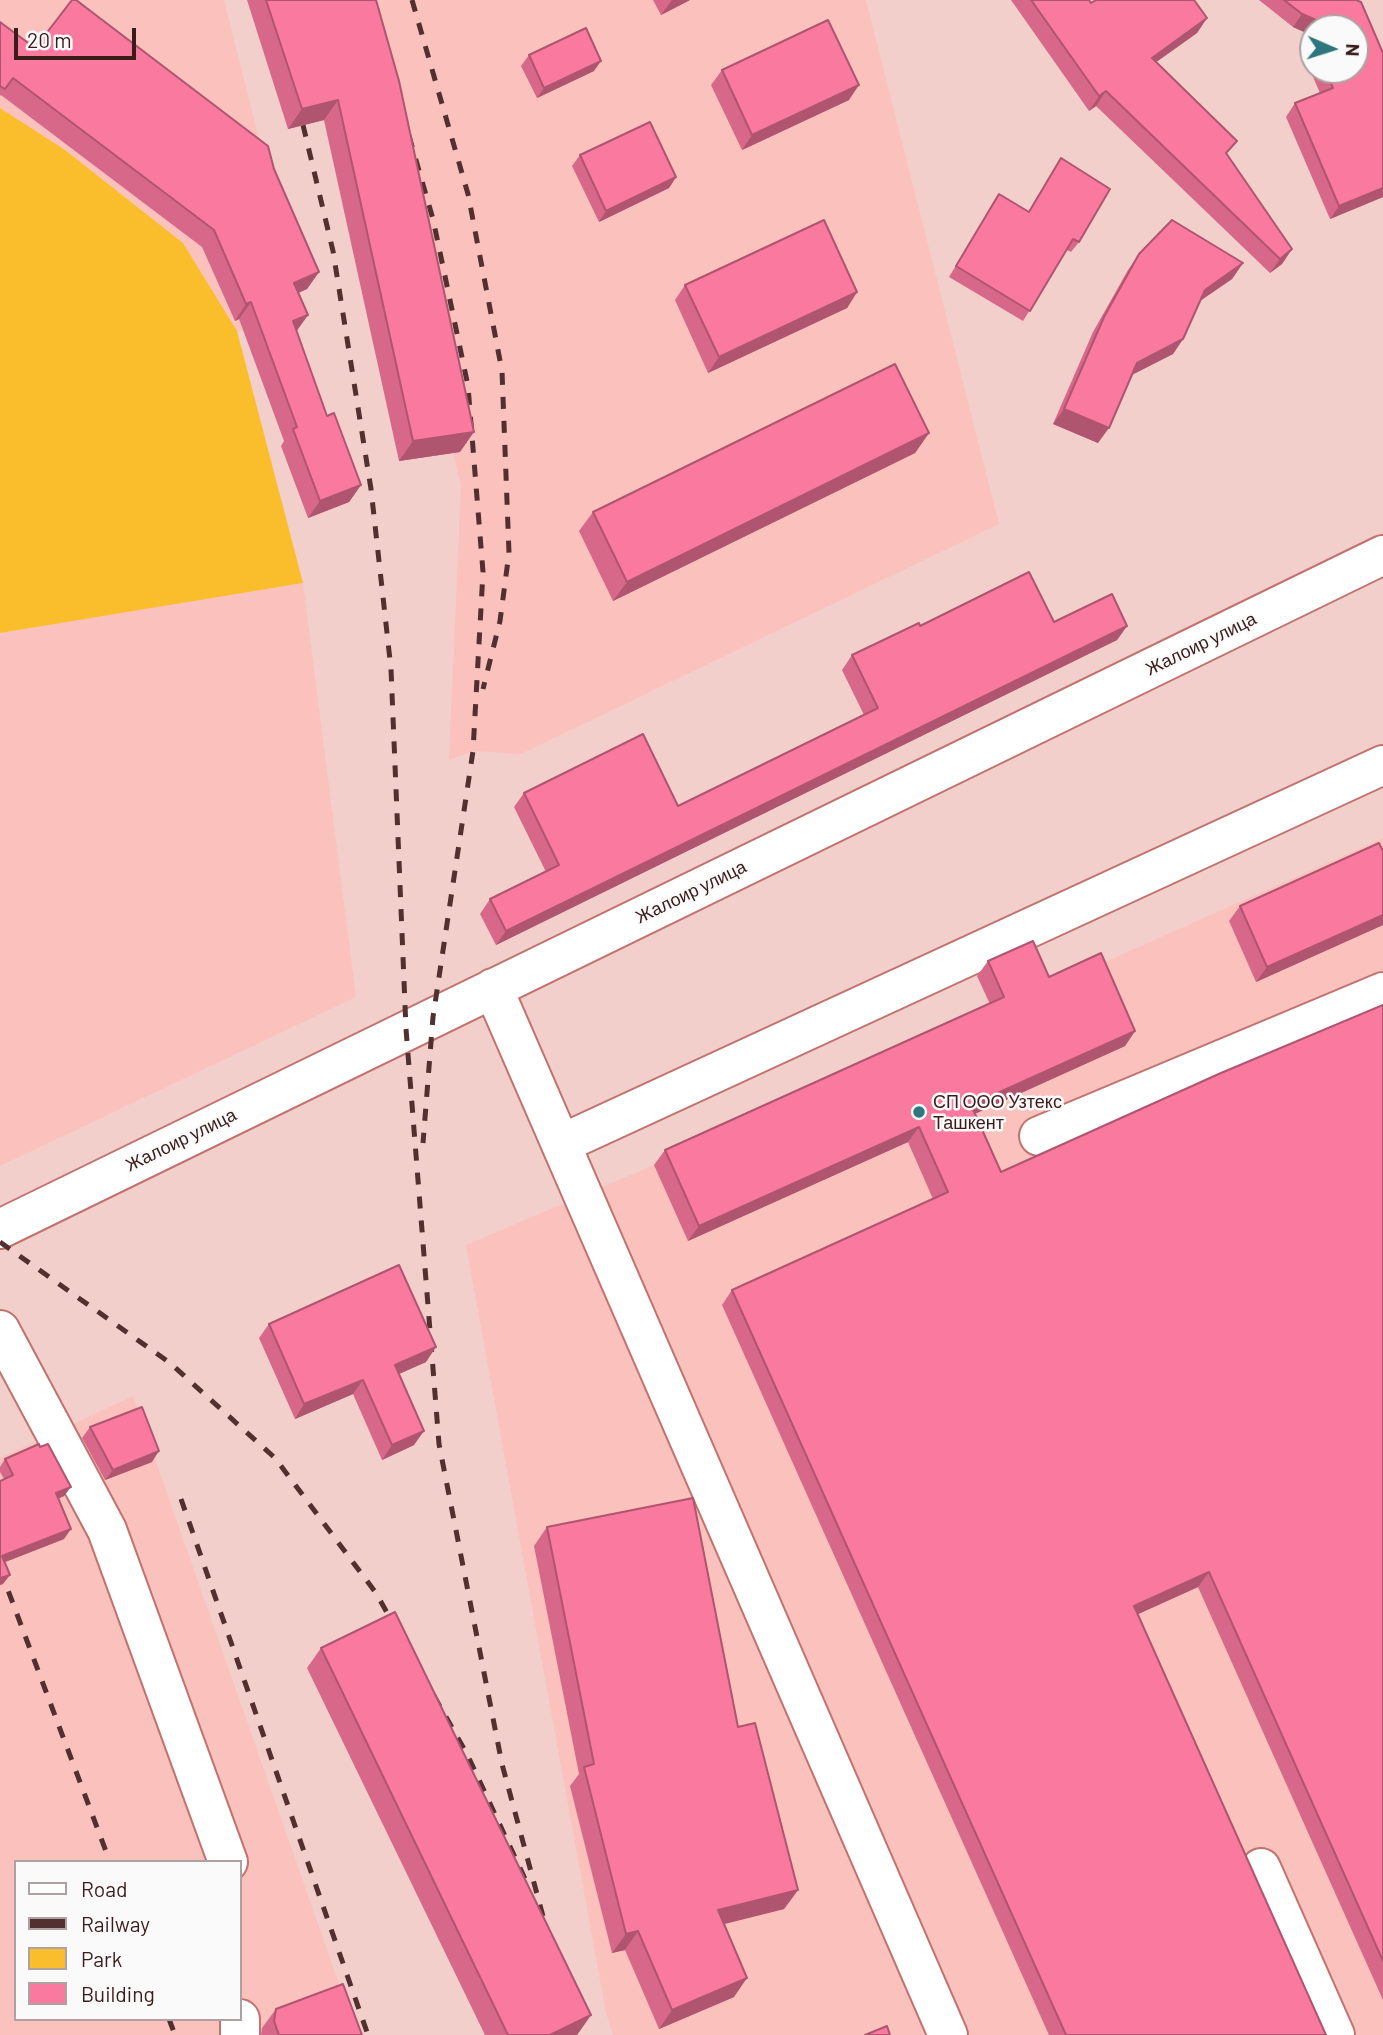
<!DOCTYPE html>
<meta charset="utf-8">
<style>
body{margin:0}
#map{position:relative;width:1383px;height:2035px;overflow:hidden;background:#f3cfcc;font-family:Barlow,sans-serif}
canvas{display:block}
.legend{position:absolute;left:14px;top:1860px;width:228px;height:161px;box-sizing:border-box;background:#fafafa;border:2px solid #aea1a1;margin:0;padding:9px 12px;list-style:none;font-size:21px;color:#3c1c1b}
.legend li{display:flex;align-items:center;gap:14px;height:35px}
.legend b{width:35px;border:2px solid #aea1a1}
.north{position:absolute;left:1299px;top:14px;width:70px;height:70px;box-sizing:border-box;background:#fafafa;border:2px solid #aea1a1;border-radius:50%;rotate:93deg;font-size:19px;font-weight:700;line-height:28px;text-align:center;color:#3c1c1b}
.north::after{content:'';display:block;margin:auto;width:24px;height:32px;background:#2e777e;clip-path:polygon(50% 0,100% 100%,50% 72%,0 100%)}
.scale{position:absolute;left:14px;top:28px;width:122px;height:32px;box-sizing:border-box;border:4px solid #3c1c1b;border-top:0;padding-left:9px;font-size:21px;line-height:24px;white-space:nowrap;color:#3c1c1b;-webkit-text-stroke:5px #fafafa;paint-order:stroke}
</style>
<div id="map">
<canvas width="1383" height="2035"></canvas>
<ul class="legend">
<li><b style="height:9px;background:#fff"></b>Road</li>
<li><b style="height:9px;background:#51302f"></b>Railway</li>
<li><b style="height:19px;background:#fabe2d"></b>Park</li>
<li><b style="height:19px;background:#fa799f"></b>Building</li>
</ul>
<div class="north">N</div>
<div class="scale">20 m</div>
</div>
<script>
const c = document.querySelector('canvas').getContext('2d');
c.lineJoin = 'round';
function fill(path, color) {
  c.fillStyle = color;
  c.fill(path, 'evenodd');
}
function toPath(rows) {
  const path = new Path2D();
  for (const r of rows) {
    path.moveTo(r[0], r[1]);
    for (let i = 2; i < r.length; i += 2) path.lineTo(r[i], r[i + 1]);
  }
  return path;
}
function stroke(path, color, width, dash) {
  c.strokeStyle = color;
  c.lineWidth = width;
  c.lineCap = dash ? 'butt' : 'round';
  c.setLineDash(dash || []);
  c.stroke(path);
}
function write(font, color, halo, rows, align = 'center') {
  c.font = font + ' Barlow,sans-serif';
  c.lineWidth = 5;
  c.setLineDash([]);
  c.textBaseline = 'middle';
  c.strokeStyle = halo;
  c.fillStyle = color;
  for (const [text, x, y, turn = 0] of rows) {
    c.save();
    c.translate(x, y);
    c.rotate((+turn || 0) * Math.PI / 180);
    c.textAlign = isNaN(turn) ? turn : align;
    if (halo) c.strokeText(text, 0, 0);
    c.fillText(text, 0, 0);
    c.restore();
  }
}
fill(toPath([
 [0,0,224,0,305,321,237,331,183,243,65,150,0,108],
 [330,0,866,0,999,524,521,754,473,751,449,760,461,486,414,287],
 [303,583,356,997,0,1166,0,633],
 [1383,838,1383,2035,613,2035,606,2013,466,1245,654,1165,993,1013,977,976,1022,956,1038,992],
 [133,1396,357,2035,0,2035,0,1458],
 [16,1862,240,1862,240,2019,16,2019]
]), '#fbc1bd');
fill(toPath([
 [0,108,65,150,183,243,237,331,303,583,0,633]
]), '#fabe2d');
const minor = toPath([
 [493,988,948,2035],
 [1039,1136,1383,992],
 [561,1144,1383,765],
 [0,1229,1383,555],
 [0,1330,107,1530,228,1862],
 [1261,1868,1335,2035],
 [240,2019,240,2035]
]);
stroke(minor, '#c2726e', 42);
stroke(minor, '#fff', 38);
stroke(toPath([
 [412,0,468,194,502,371,509,553,500,621,483,689],
 [303,125,333,251,371,489,391,669,406,1029,439,1444,502,1764,544,1920],
 [409,136,433,219,468,386,483,572,473,751,433,1017,423,1143],
 [0,1242,170,1363,275,1458,376,1593,398,1632],
 [181,1499,368,2035],
 [0,1569,110,1862],
 [434,1696,467,1754,526,1881],
 [169,2019,175,2035]
]), '#51302f', 5, [12, 12]);
fill(toPath([
 [247,0,376,0,460,452,399,461,324,120,288,129],
 [653,0,690,0,661,15],
 [1011,0,1089,0,1091,3,1207,18,1197,33,1156,62,1227,155,1292,249,1282,264,1270,273,1096,106,1089,111],
 [1259,0,1356,0,1383,53,1383,197,1330,219,1286,117,1295,103,1320,93,1307,63,1313,55,1313,70,1355,70,1355,28,1313,28,1313,36,1293,27],
 [0,22,35,48,274,169,319,272,307,289,298,293,308,315,296,331,327,416,361,485,349,502,308,518,281,446,284,441,239,319,235,321,202,247,1,95,0,96],
 [529,55,594,71,537,98,521,66],
 [722,70,849,100,742,150,711,85],
 [580,155,676,177,669,188,599,222,572,166],
 [1061,158,1079,242,1071,252,1067,250,1023,321,949,277,999,194,1028,212],
 [1139,254,1243,263,1232,279,1200,301,1183,339,1173,354,1131,375,1098,443,1053,424,1093,332,1128,270],
 [685,285,857,292,847,308,708,373,675,300],
 [929,433,915,453,613,601,579,531,593,512],
 [1054,622,1127,626,1117,640,496,945,480,914,490,899,546,872,514,807,524,793,678,806,864,715,842,670,852,655,920,626],
 [1383,851,1383,925,1256,982,1229,921,1240,906],
 [988,961,1049,977,1135,1031,1125,1046,975,1114,1001,1172,1383,1005,1383,2000,1198,1587,1138,1614,1326,2035,1049,2035,722,1305,732,1290,933,1199,908,1142,688,1241,654,1165,665,1150,990,1004,977,976],
 [269,1324,426,1362,399,1374,414,1445,382,1460,353,1394,295,1419,259,1338],
 [90,1427,152,1462,105,1480,82,1438],
 [5,1459,64,1496,58,1499,64,1539,5,1562,3,1584,0,1585,0,1481,4,1479,0,1472,0,1467],
 [547,1527,738,1727,798,1890,784,1909,724,1924,734,1997,659,2029,625,1950,612,1953,570,1786,579,1774,534,1546],
 [321,1648,591,2015,577,2035,485,2035,307,1668],
 [276,2009,362,2035,261,2035,262,2028]
]), '#d76889');
fill(toPath([
 [672,0,690,0,661,15],
 [1302,14,1335,28,1313,28,1313,36,1293,27],
 [1207,18,1197,33,1141,73,1152,58],
 [601,61,594,71,537,98,544,88],
 [859,85,849,100,742,150,752,135],
 [1106,91,1096,106,1089,111,1099,96],
 [338,100,324,120,288,129,302,109],
 [676,177,669,188,599,222,606,211],
 [1383,188,1383,197,1330,219,1339,206],
 [1292,249,1282,264,1270,273,1280,259],
 [1243,263,1232,279,1194,305,1205,290],
 [319,272,307,289,282,300,294,283],
 [857,292,847,308,708,373,719,357],
 [251,302,239,319,235,321,246,304],
 [308,315,296,332,293,321],
 [1183,339,1173,354,1126,378,1137,363],
 [1064,409,1109,428,1098,443,1053,424],
 [474,432,460,452,399,461,413,441],
 [929,433,915,453,613,601,627,582],
 [361,485,349,502,308,518,320,501],
 [1127,626,1117,640,496,945,506,931],
 [1383,915,1383,925,1256,982,1267,967],
 [1135,1031,1125,1046,961,1120,971,1105],
 [919,1127,908,1142,688,1241,699,1226],
 [436,1347,426,1362,385,1380,395,1365],
 [363,1380,353,1394,295,1419,304,1404],
 [424,1431,414,1445,382,1460,392,1445],
 [159,1451,152,1462,105,1480,113,1470],
 [71,1487,64,1496,49,1502,56,1493],
 [71,1529,64,1539,0,1564,2,1556],
 [1209,1572,1198,1587,1123,1621,1134,1606],
 [10,1575,3,1584,0,1585,0,1578],
 [798,1890,784,1909,704,1929,718,1910],
 [638,1931,625,1950,612,1953,626,1934],
 [747,1978,734,1997,659,2029,672,2010],
 [591,2015,577,2035,550,2035]
]), '#af556f');
const building = toPath([
 [72,0,76,0,268,146,274,169,319,272,294,283,308,315,293,321,327,416,334,413,361,485,320,501,293,429,297,427,251,302,246,304,214,230,13,78,5,89,0,86,0,22,35,48,72,0],
 [266,0,376,0,399,81,474,432,413,441,338,100,302,109,266,0],
 [1031,0,1089,0,1091,3,1096,0,1194,0,1207,18,1152,58,1237,141,1226,153,1292,249,1280,259,1106,91,1099,96,1031,0],
 [1284,0,1356,0,1361,2,1383,53,1383,188,1339,206,1295,103,1333,88,1325,70,1355,70,1355,28,1335,28,1302,14,1284,0],
 [828,20,859,85,752,135,722,70,828,20],
 [586,28,601,61,544,88,529,55,586,28],
 [650,122,676,177,606,211,580,155,650,122],
 [1061,158,1110,189,1079,242,1073,239,1030,311,956,266,999,194,1029,212,1061,158],
 [824,220,857,292,719,357,685,285,824,220],
 [1172,220,1243,263,1205,290,1183,339,1137,363,1109,428,1064,409,1104,317,1139,254,1172,220],
 [895,364,929,433,627,582,593,512,895,364],
 [1029,572,1054,622,1112,594,1127,626,506,931,490,899,559,865,524,793,643,734,678,806,878,708,852,655,919,623,920,626,1029,572],
 [1379,843,1383,851,1383,915,1267,967,1240,906,1379,843],
 [1033,941,1049,977,1101,953,1135,1031,971,1105,1001,1172,1221,1073,1383,1005,1383,1961,1209,1572,1134,1606,1326,2035,1066,2035,732,1290,948,1192,919,1127,699,1226,665,1150,1004,997,988,961,1033,941],
 [399,1265,436,1347,395,1365,424,1431,392,1445,363,1380,304,1404,269,1324,399,1265],
 [142,1407,159,1451,113,1470,90,1427,142,1407],
 [39,1444,40,1447,48,1444,71,1487,56,1493,71,1529,2,1556,10,1575,0,1578,0,1481,13,1475,5,1459,39,1444],
 [693,1498,738,1727,755,1723,798,1890,718,1910,747,1978,672,2010,638,1931,626,1934,584,1767,594,1764,547,1527,693,1498],
 [395,1612,591,2015,550,2035,508,2035,321,1648,395,1612],
 [343,1984,362,2035,279,2035,274,2021,276,2009,343,1984],
 [887,2026,890,2035,865,2035,887,2026]
]);
fill(building, '#fa799f');
stroke(building, '#af556f', 2);
for (const [x, y, r, color] of [
 [919,1112,7,"#2e777e"]
]) {
  const dot = new Path2D();
  dot.arc(x, y, r, 0, 2 * Math.PI);
  c.fillStyle = color;
  c.fill(dot);
  stroke(dot, '#fafafa', 2.5);
}
write('18px', '#3c1c1b', '#fafafa', [
 ["Жалоир улица",1201,644,-26],
 ["Жалоир улица",691,892,-26],
 ["Жалоир улица",181,1140,-26]
]);
write('18px', '#3c1c1b', '#fafafa', [
 ["СП ООО Узтекс",933,1102],
 ["Ташкент",933,1123]
], 'left');
</script>
